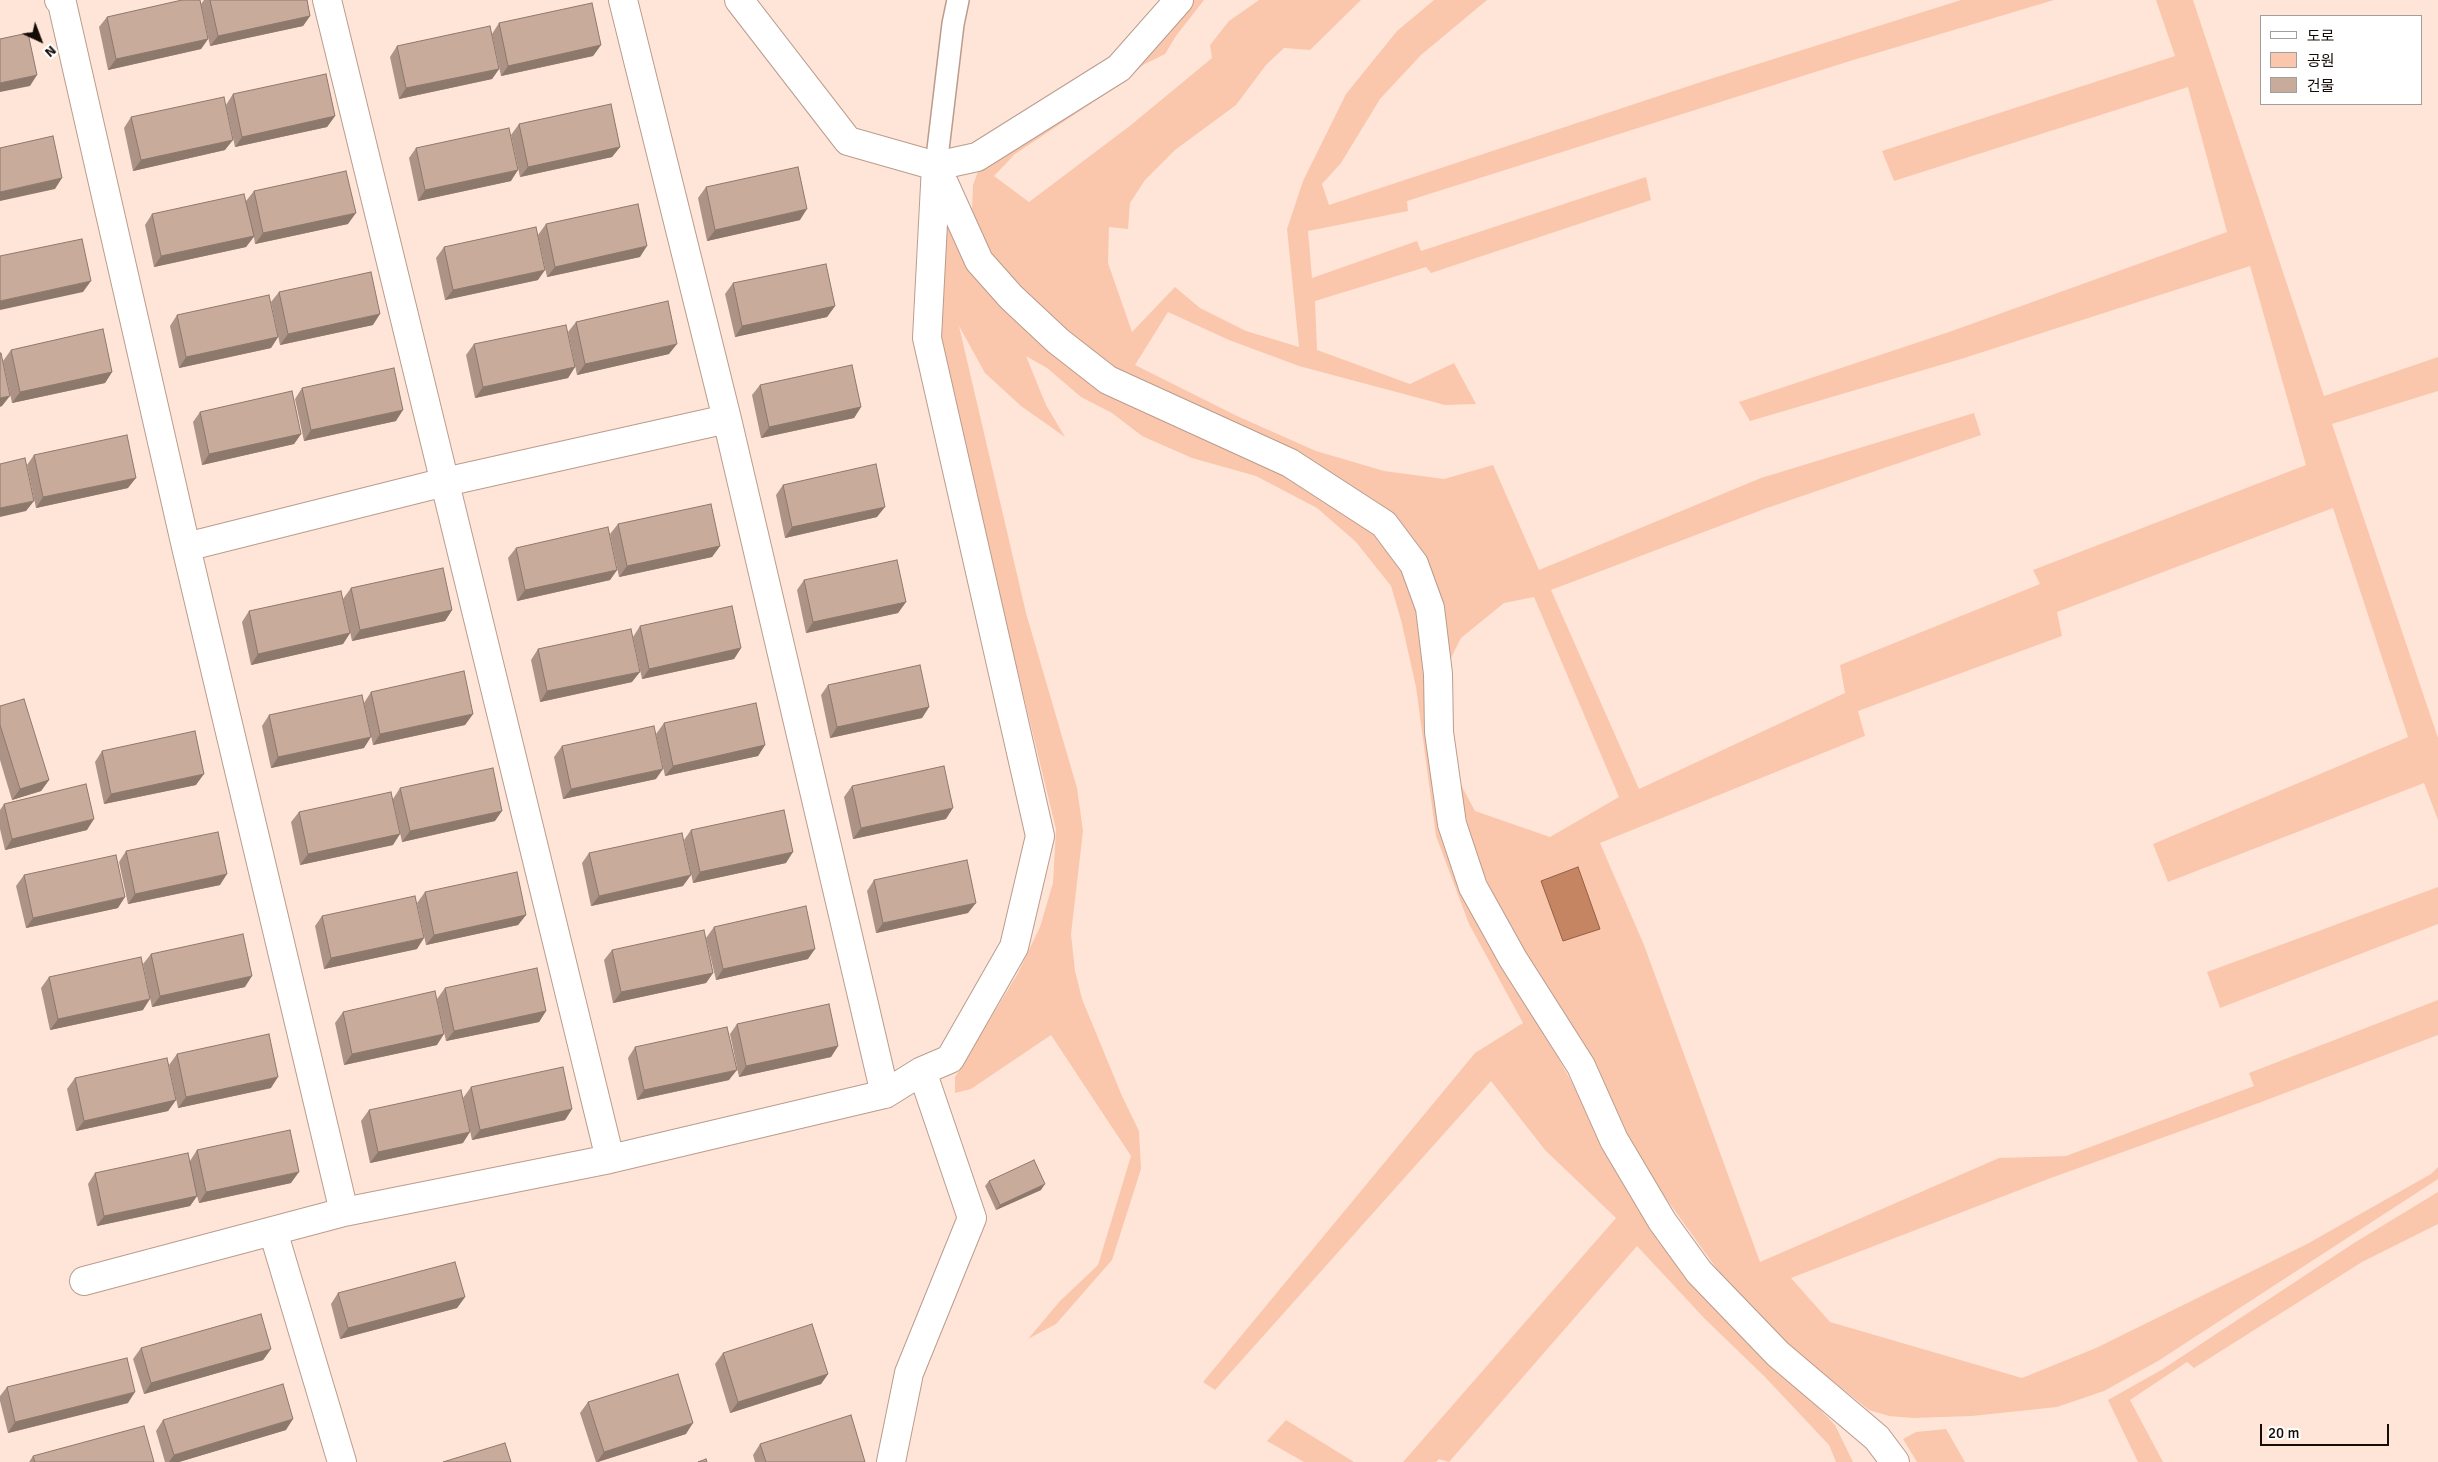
<!DOCTYPE html>
<meta charset="utf-8">
<style>
body{margin:0}
#map{position:relative;width:2438px;height:1462px;overflow:hidden;background:#fee5d8;font-family:Signika,"Noto Sans KR",sans-serif}
canvas{display:block}
.legend{position:absolute;left:2260px;top:15px;width:162px;height:90px;box-sizing:border-box;background:#fff;border:1px solid #a29e9c;margin:0;padding:6px 9px;list-style:none;font-size:15px;color:#160c07}
.legend li{display:flex;align-items:center;gap:10px;height:25px}
.legend b{width:25px;border:1px solid #a29e9c}
.north{position:absolute;left:15px;top:15px;width:50px;height:50px;-webkit-text-stroke:4px #fff;paint-order:stroke;rotate:137deg;font-size:14px;font-weight:700;line-height:20px;text-align:center;color:#160c07}
.north::after{content:'';display:block;margin:auto;width:18px;height:22px;background:#160c07;clip-path:polygon(50% 0,100% 100%,50% 72%,0 100%)}
.scale{position:absolute;left:2260px;top:1424px;width:129px;height:22px;box-sizing:border-box;border:2px solid #160c07;border-top:0;padding-left:6px;font-size:15px;line-height:18px;white-space:nowrap;color:#160c07;-webkit-text-stroke:4px #fff;paint-order:stroke}
</style>
<div id="map">
<canvas width="2438" height="1462"></canvas>
<ul class="legend">
<li><b style="height:6px;background:#fff"></b>도로</li>
<li><b style="height:14px;background:#fac7ad"></b>공원</li>
<li><b style="height:14px;background:#c9ab9b"></b>건물</li>
</ul>
<div class="north">N</div>
<div class="scale">20 m</div>
</div>
<script>
const c = document.querySelector('canvas').getContext('2d');
c.lineJoin = 'round';
function fill(path, color) {
  c.fillStyle = color;
  c.fill(path, 'evenodd');
}
function toPath(rows) {
  const path = new Path2D();
  for (const r of rows) {
    path.moveTo(r[0], r[1]);
    for (let i = 2; i < r.length; i += 2) path.lineTo(r[i], r[i + 1]);
  }
  return path;
}
function stroke(path, color, width, dash) {
  c.strokeStyle = color;
  c.lineWidth = width;
  c.lineCap = dash ? 'butt' : 'round';
  c.setLineDash(dash || []);
  c.stroke(path);
}
fill(toPath([
 [1188,0,1204,0,1176,36,1165,54,1143,65,1125,81,1015,154,994,176,1029,202,1131,125,1212,58,1210,45,1229,21,1259,0,1361,0,1310,50,1284,48,1266,65,1236,105,1175,150,1145,180,1130,203,1128,229,1109,227,1108,263,1132,332,1175,287,1200,308,1246,331,1299,347,1287,229,1303,181,1346,94,1397,31,1434,0,1487,0,1421,55,1380,99,1341,163,1322,184,1329,205,1707,80,1961,0,2054,0,1850,61,1407,201,1408,211,1308,231,1312,278,1417,241,1421,251,1646,177,1651,200,1431,273,1426,267,1315,301,1317,350,1410,384,1454,363,1476,404,1445,405,1299,366,1229,340,1168,312,1135,365,1237,416,1316,451,1384,471,1444,479,1493,465,1539,570,1761,478,1974,413,1981,435,1767,508,1551,590,1639,789,1845,693,1840,665,2040,584,2033,570,2306,465,2250,266,1961,359,1750,421,1739,402,1949,332,2227,232,2188,87,1894,181,1882,151,2175,56,2156,0,2193,0,2324,396,2438,357,2438,391,2332,424,2438,738,2438,820,2424,783,2168,882,2153,844,2408,737,2333,508,2057,612,2062,636,1858,711,1865,736,1600,843,1644,945,1760,1262,1999,1158,2066,1156,2254,1086,2249,1073,2438,1000,2438,1035,2256,1104,2048,1179,1791,1278,1830,1322,2022,1378,2096,1348,2307,1244,2431,1174,2438,1167,2438,1179,2158,1361,2104,1391,2057,1407,1972,1416,1913,1418,1889,1416,1869,1410,1764,1326,1724,1279,1652,1179,1495,898,1477,860,1454,772,1475,811,1550,837,1619,797,1534,597,1504,603,1461,638,1446,668,1424,558,1085,351,1008,285,977,236,972,211,973,185,981,163],
 [945,203,991,292,1016,322,1046,348,1251,452,1361,518,1391,551,1403,574,1422,625,1440,826,1538,1022,1623,1174,1784,1372,1835,1425,1853,1462,1836,1462,1829,1445,1764,1376,1705,1319,1637,1246,1449,1462,1439,1459,1436,1462,1403,1462,1616,1218,1545,1150,1491,1081,1215,1390,1203,1382,1475,1053,1523,1023,1469,924,1436,836,1416,687,1401,620,1391,586,1356,542,1317,508,1256,476,1192,458,1142,436,1112,413,1081,397,1047,368,1026,356,1046,405,1065,437,1021,406,985,373,959,326,1026,613,1077,788,1083,831,1071,934,1075,971,1082,999,1122,1096,1139,1131,1141,1169,1112,1260,1056,1324,1028,1339,1060,1301,1098,1265,1131,1156,1051,1035,971,1089,955,1093,955,1077,1018,973,1040,927,1053,883,1056,829,935,332],
 [2438,887,2438,924,2220,1008,2207,972],
 [2438,1192,2438,1224,2362,1262,2194,1368,2187,1362,2130,1400,2163,1462,2138,1462,2108,1400,2163,1369,2354,1243],
 [1286,1420,1354,1462,1304,1462,1267,1441],
 [1946,1429,1965,1462,1917,1462,1903,1439,1916,1432]
]), '#fac7ad');
const water = toPath([
 [1578,867,1600,929,1563,941,1541,881,1578,867]
]);
fill(water, '#c68562');
stroke(water, '#916147', 1);
const lane = toPath([
 [936,166,953,24,958,0]
]);
const street = toPath([
 [59,0,62,3,186,547,344,1212],
 [327,0,610,1159],
 [623,0,727,419,885,1094],
 [739,0,848,141,936,166,977,157,1119,68,1179,0],
 [938,170,979,261,1011,297,1058,341,1108,380,1290,463,1384,524,1414,564,1430,608,1438,674,1439,732,1452,824,1473,887,1513,959,1581,1066,1614,1140,1662,1221,1699,1272,1778,1354,1877,1438,1895,1462],
 [186,547,445,482,727,419],
 [273,1231,342,1462],
 [84,1281,344,1212,610,1159,885,1094,922,1071,950,1059,1014,947,1040,836,927,338,936,166],
 [891,1462,909,1373,972,1218,922,1071]
]);
stroke(lane, '#ba9c8d', 24);
stroke(street, '#ba9c8d', 30);
stroke(lane, '#fff', 21);
stroke(street, '#fff', 28);
fill(toPath([
 [204,0,307,0,310,16,303,26,210,46,201,4],
 [107,17,208,39,201,49,108,70,99,27],
 [499,23,601,45,593,56,501,76,492,34],
 [397,46,499,69,492,79,399,99,390,57],
 [233,94,335,116,327,127,235,147,226,105],
 [131,117,225,150,133,171,124,128],
 [519,124,620,147,612,157,520,177,511,135],
 [416,148,511,181,418,201,409,158],
 [706,187,800,220,707,241,698,198],
 [254,191,348,224,255,244,254,237,246,247,154,267,145,225,152,214,246,201],
 [546,224,640,257,547,277,538,235],
 [444,247,538,280,445,300,436,258],
 [733,283,835,306,827,317,735,337,725,294],
 [279,292,373,325,280,345,271,302],
 [177,315,278,337,271,348,179,368,170,326],
 [576,322,669,354,577,375,568,332],
 [474,344,575,367,568,378,475,398,466,355],
 [11,350,112,372,105,383,12,403,3,361],
 [760,385,861,407,854,418,761,438,752,395],
 [302,388,396,421,304,441,295,399],
 [200,412,301,434,294,444,202,465,193,422],
 [34,455,128,488,36,508,27,465],
 [783,485,877,517,785,538,776,495],
 [618,524,720,546,712,557,619,577,610,534],
 [516,548,617,570,610,580,517,601,508,558],
 [804,580,906,602,898,613,806,633,797,590],
 [351,588,452,610,445,621,352,641,343,599],
 [249,611,350,633,343,644,251,665,242,622],
 [640,626,741,648,734,659,642,679,633,637],
 [538,649,632,682,540,702,531,660],
 [828,685,929,707,922,718,830,738,821,695],
 [371,692,473,714,465,725,373,745,364,703],
 [0,706,49,780,41,791,12,800,0,760],
 [269,715,364,748,271,768,262,726],
 [664,723,765,745,758,756,665,776,656,734],
 [562,746,656,779,563,799,554,757],
 [102,751,196,785,104,804,95,762],
 [852,786,946,819,853,839,844,797],
 [400,788,495,821,402,842,394,805,393,845,300,865,291,822,299,812,393,799],
 [4,804,87,830,5,850,0,829,0,810],
 [691,830,786,863,693,883,684,840],
 [126,851,220,885,128,904,119,862],
 [589,853,683,886,591,906,582,863],
 [24,875,118,908,26,928,16,886],
 [874,880,968,913,876,933,867,891],
 [425,892,526,915,518,925,426,945,417,903],
 [322,916,417,949,324,969,315,926],
 [714,927,808,959,716,980,706,938],
 [612,950,713,973,706,983,613,1003,604,960],
 [151,954,245,987,152,1007,143,964],
 [49,977,143,1010,50,1030,41,988],
 [445,988,546,1011,539,1022,446,1041,437,999],
 [343,1012,437,1045,344,1065,335,1023],
 [737,1024,838,1046,831,1057,739,1077,730,1034],
 [635,1047,729,1080,637,1100,628,1058],
 [177,1054,271,1088,178,1108,169,1065],
 [75,1078,176,1100,168,1111,76,1131,67,1089],
 [471,1087,572,1109,565,1120,472,1140,463,1098],
 [369,1110,463,1143,370,1163,361,1121],
 [197,1150,291,1183,199,1203,197,1196,190,1206,97,1226,88,1184,95,1173,190,1161],
 [989,1181,1041,1190,996,1210,985,1186],
 [338,1293,465,1297,457,1308,340,1339,331,1304],
 [141,1348,271,1349,263,1360,144,1394,133,1359],
 [723,1353,828,1374,821,1384,730,1413,715,1364],
 [7,1387,128,1403,8,1433,0,1401,0,1396],
 [588,1402,686,1434,598,1462,596,1462,580,1413],
 [163,1420,286,1430,179,1462,165,1462,156,1431],
 [760,1444,865,1462,755,1462,753,1455],
 [33,1456,35,1462,29,1462]
]), '#ad9385');
fill(toPath([
 [310,16,303,26,210,46,218,36],
 [208,39,201,49,108,70,116,59],
 [601,45,593,56,501,76,508,66],
 [499,69,492,79,399,99,406,88],
 [37,75,30,86,0,92,0,83],
 [335,116,327,127,235,147,242,137],
 [233,140,225,150,133,171,141,160],
 [620,147,612,157,520,177,528,167],
 [518,170,511,181,418,201,425,190],
 [62,178,55,189,0,201,0,192],
 [807,209,800,220,707,241,715,230],
 [356,213,348,224,255,244,263,233],
 [254,236,246,247,154,267,161,256],
 [647,246,640,257,547,277,555,267],
 [545,270,538,280,445,300,453,290],
 [91,281,83,292,0,310,0,301],
 [835,306,827,317,735,337,742,326],
 [380,314,373,325,280,345,288,334],
 [278,337,271,348,179,368,186,357],
 [677,344,669,354,577,375,585,364],
 [575,367,568,378,475,398,483,387],
 [112,372,105,383,12,403,20,392],
 [10,396,2,406,0,407,0,398],
 [861,407,854,418,761,438,769,427],
 [403,410,396,421,304,441,311,430],
 [301,434,294,444,202,465,209,454],
 [136,478,128,488,36,508,43,497],
 [34,501,26,511,0,517,0,508],
 [885,507,877,517,785,538,792,527],
 [720,546,712,557,619,577,627,566],
 [617,570,610,580,517,601,525,590],
 [906,602,898,613,806,633,813,622],
 [452,610,445,621,352,641,360,630],
 [350,633,343,644,251,665,258,654],
 [741,648,734,659,642,679,649,669],
 [640,672,632,682,540,702,547,691],
 [929,707,922,718,830,738,837,727],
 [473,714,465,725,373,745,380,734],
 [371,737,364,748,271,768,278,757],
 [765,745,758,756,665,776,673,766],
 [663,769,656,779,563,799,571,789],
 [204,774,196,785,104,804,111,794],
 [49,780,41,791,12,800,20,789],
 [953,808,946,819,853,839,861,828],
 [502,811,495,821,402,842,410,831],
 [94,819,87,830,5,850,12,839],
 [400,834,393,845,300,865,308,854],
 [793,852,786,863,693,883,700,872],
 [227,874,220,885,128,904,135,894],
 [691,875,683,886,591,906,599,896],
 [125,897,118,908,26,928,33,918],
 [976,903,968,913,876,933,883,923],
 [526,915,518,925,426,945,434,935],
 [424,938,417,949,324,969,331,958],
 [815,949,808,959,716,980,723,969],
 [713,973,706,983,613,1003,621,992],
 [252,976,245,987,152,1007,160,996],
 [150,999,143,1010,50,1030,58,1019],
 [546,1011,539,1022,446,1041,454,1031],
 [444,1034,437,1045,344,1065,352,1054],
 [838,1046,831,1057,739,1077,746,1066],
 [737,1070,729,1080,637,1100,644,1090],
 [278,1077,271,1088,178,1108,186,1097],
 [176,1100,168,1111,76,1131,84,1121],
 [572,1109,565,1120,472,1140,480,1130],
 [470,1132,463,1143,370,1163,378,1152],
 [299,1172,291,1183,199,1203,206,1192],
 [1045,1184,1041,1190,996,1210,1000,1205],
 [197,1196,190,1206,97,1226,104,1216],
 [465,1297,457,1308,340,1339,348,1328],
 [271,1349,263,1360,144,1394,151,1383],
 [828,1374,821,1384,730,1413,738,1402],
 [135,1392,128,1403,8,1433,15,1422],
 [293,1419,286,1430,179,1462,169,1462,174,1455],
 [693,1423,686,1434,597,1462,604,1452]
]), '#8d786c');
const building = toPath([
 [182,0,200,0,208,39,116,59,107,17,182,0],
 [210,0,307,0,310,16,218,36,210,0],
 [592,3,601,45,508,66,499,23,592,3],
 [490,26,499,69,406,88,397,46,490,26],
 [28,33,37,75,0,83,0,39,28,33],
 [326,74,335,116,242,137,233,94,326,74],
 [224,97,233,140,141,160,131,117,224,97],
 [611,104,620,147,528,167,519,124,611,104],
 [509,128,518,170,425,190,416,148,509,128],
 [53,136,62,178,0,192,0,148,53,136],
 [798,167,807,209,715,230,706,187,798,167],
 [346,171,356,213,263,233,254,191,346,171],
 [244,194,254,236,161,256,152,214,244,194],
 [638,204,647,246,555,267,546,224,638,204],
 [536,227,545,270,453,290,444,247,536,227],
 [82,239,91,281,0,301,0,256,82,239],
 [826,264,835,306,742,326,733,283,826,264],
 [371,272,380,314,288,334,279,292,371,272],
 [269,295,278,337,186,357,177,315,269,295],
 [668,301,677,344,585,364,576,322,668,301],
 [566,325,575,367,483,387,474,344,566,325],
 [103,329,112,372,20,392,11,350,103,329],
 [0,353,1,353,10,396,0,398,0,353],
 [852,365,861,407,769,427,760,385,852,365],
 [394,368,403,410,311,430,302,388,394,368],
 [292,391,301,434,209,454,200,412,292,391],
 [127,435,136,478,43,497,34,455,127,435],
 [25,458,34,501,0,508,0,464,25,458],
 [876,464,885,507,792,527,783,485,876,464],
 [711,504,720,546,627,566,618,524,711,504],
 [608,527,617,570,525,590,516,548,608,527],
 [897,560,906,602,813,622,804,580,897,560],
 [443,568,452,610,360,630,351,588,443,568],
 [341,591,350,633,258,654,249,611,341,591],
 [732,606,741,648,649,669,640,626,732,606],
 [631,629,640,672,547,691,538,649,631,629],
 [920,665,929,707,837,727,828,685,920,665],
 [464,671,473,714,380,734,371,692,464,671],
 [362,695,371,737,278,757,269,715,362,695],
 [24,699,49,780,20,789,0,725,0,706,24,699],
 [756,703,765,745,673,766,664,723,756,703],
 [654,726,663,769,571,789,562,746,654,726],
 [195,731,204,774,111,794,102,751,195,731],
 [944,766,953,808,861,828,852,786,944,766],
 [493,768,502,811,410,831,400,788,493,768],
 [86,784,94,819,12,839,4,804,86,784],
 [391,792,400,834,308,854,299,812,391,792],
 [784,810,793,852,700,872,691,830,784,810],
 [218,832,227,874,135,894,126,851,218,832],
 [682,833,691,875,599,896,589,853,682,833],
 [116,855,125,897,33,918,24,875,116,855],
 [967,860,976,903,883,923,874,880,967,860],
 [517,872,526,915,434,935,425,892,517,872],
 [415,896,424,938,331,958,322,916,415,896],
 [806,906,815,949,723,969,714,927,806,906],
 [704,930,713,973,621,992,612,950,704,930],
 [243,934,252,976,160,996,151,954,243,934],
 [141,957,150,999,58,1019,49,977,141,957],
 [537,968,546,1011,454,1031,445,988,537,968],
 [435,991,444,1034,352,1054,343,1012,435,991],
 [829,1004,838,1046,746,1066,737,1024,829,1004],
 [727,1027,737,1070,644,1090,635,1047,727,1027],
 [269,1034,278,1077,186,1097,177,1054,269,1034],
 [167,1058,176,1100,84,1121,75,1078,167,1058],
 [563,1067,572,1109,480,1130,471,1087,563,1067],
 [461,1090,470,1132,378,1152,369,1110,461,1090],
 [290,1130,299,1172,206,1192,197,1150,290,1130],
 [188,1153,197,1196,104,1216,95,1173,188,1153],
 [1034,1160,1045,1184,1000,1205,989,1181,1034,1160],
 [455,1262,465,1297,348,1328,338,1293,455,1262],
 [261,1314,271,1349,151,1383,141,1348,261,1314],
 [812,1324,828,1374,738,1402,723,1353,812,1324],
 [127,1358,135,1392,15,1422,7,1387,127,1358],
 [678,1374,693,1423,604,1452,588,1402,678,1374],
 [283,1384,293,1419,174,1455,163,1420,283,1384],
 [851,1415,865,1462,766,1462,760,1444,851,1415],
 [144,1426,154,1462,35,1462,33,1456,144,1426],
 [505,1443,511,1462,443,1462,505,1443],
 [706,1459,707,1462,698,1462,706,1459]
]);
fill(building, '#c9ab9b');
stroke(building, '#8d786c', 1);
</script>
